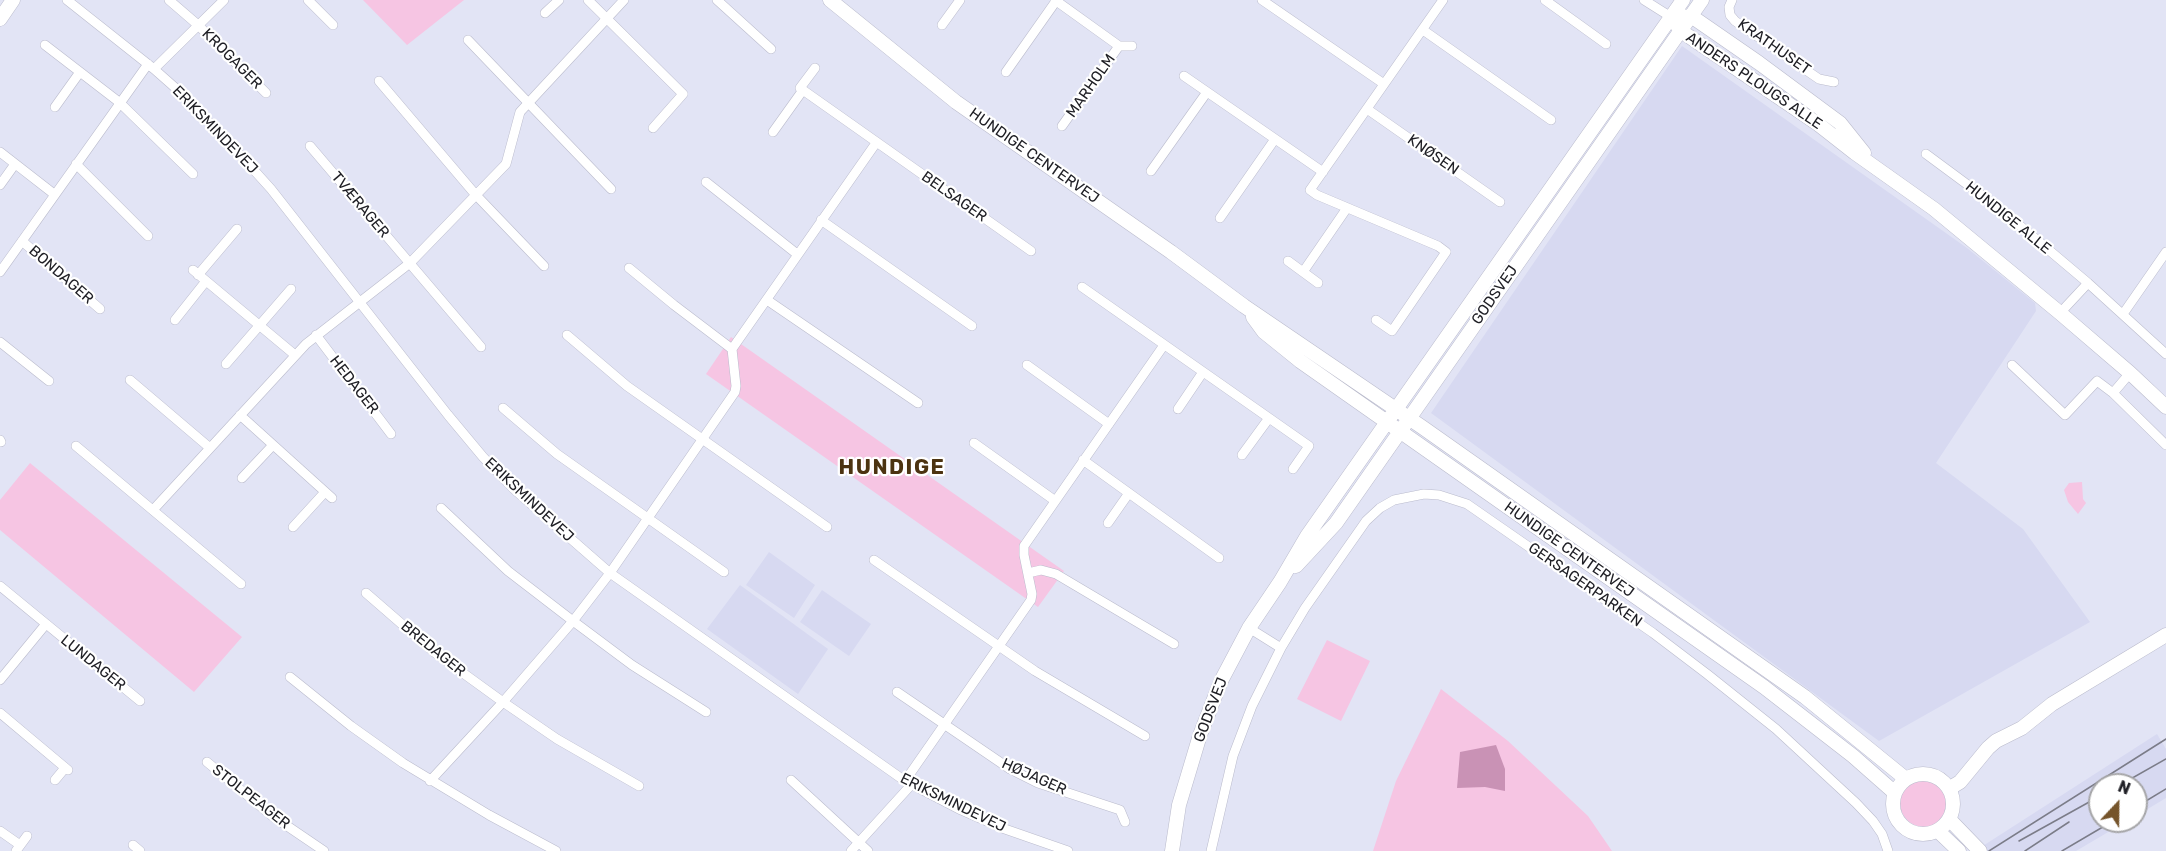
<!DOCTYPE html>
<meta charset="utf-8">
<style>
body{margin:0}
#map{position:relative;width:2166px;height:851px;overflow:hidden;background:#e2e4f5;font-family:Rubik,sans-serif}
canvas{display:block}
.north{position:absolute;left:2088px;top:773px;width:60px;height:60px;box-sizing:border-box;background:#fff;border:2px solid #a6a6a8;border-radius:50%;rotate:22deg;font-size:16px;font-weight:700;line-height:24px;text-align:center;color:#202026}
.north::after{content:'';display:block;margin:auto;width:21px;height:27px;background:#75542b;clip-path:polygon(50% 0,100% 100%,50% 72%,0 100%)}
</style>
<div id="map">
<canvas width="2166" height="851"></canvas>
<div class="north">N</div>
</div>
<script>
const c = document.querySelector('canvas').getContext('2d');
c.lineJoin = 'round';
function fill(path, color) {
  c.fillStyle = color;
  c.fill(path, 'evenodd');
}
function toPath(rows) {
  const path = new Path2D();
  for (const r of rows) {
    if (r.length === 3) {
      path.moveTo(r[0] + r[2], r[1]);
      path.arc(r[0], r[1], r[2], 0, 2 * Math.PI);
      continue;
    }
    path.moveTo(r[0], r[1]);
    for (let i = 2; i < r.length; i += 2) path.lineTo(r[i], r[i + 1]);
  }
  return path;
}
function stroke(path, color, width, dash) {
  c.strokeStyle = color;
  c.lineWidth = width;
  c.lineCap = dash ? 'butt' : 'round';
  c.setLineDash(dash || []);
  c.stroke(path);
}
function write(font, color, halo, rows, align = 'center') {
  c.font = font + ' Rubik,sans-serif';
  c.lineWidth = 4.5;
  c.setLineDash([]);
  c.textBaseline = 'middle';
  c.strokeStyle = halo;
  c.fillStyle = color;
  for (const [text, x, y, turn = 0] of rows) {
    c.save();
    c.translate(x, y);
    c.rotate((+turn || 0) * Math.PI / 180);
    c.textAlign = isNaN(turn) ? turn : align;
    if (halo) c.strokeText(text, 0, 0);
    c.fillText(text, 0, 0);
    c.restore();
  }
}
fill(toPath([
 [1682,46,1967,248,2035,303,2036,311,1936,463,2023,529,2090,622,1879,741,1431,413],
 [769,552,815,585,794,618,746,585],
 [740,585,828,649,798,694,707,629],
 [822,590,871,624,849,656,800,622],
 [2157,734,2166,749,2166,798,2136,816,2136,785,2100,785,2100,821,2127,821,2076,851,1975,851]
]), '#d7d9f1');
fill(toPath([
 [363,0,464,0,407,45],
 [731,337,1064,571,1038,607,706,374],
 [30,463,242,637,194,692,0,530,0,500],
 [2082,482,2083,499,2086,503,2078,514,2068,502,2064,490,2069,483],
 [1327,640,1370,661,1341,721,1297,699],
 [1441,689,1508,741,1588,816,1612,851,1373,851,1396,781],
 [1924,803,24]
]), '#f6c5e3');
fill(toPath([
 [1496,745,1505,769,1505,791,1485,787,1457,788,1460,752]
]), '#c992b5');
const street = toPath([
 [67,0,154,69,180,92,243,158,271,189,448,415,483,457,515,490,610,573,905,781,961,810,1002,828,1068,851],
 [169,0,198,25,266,93],
 [308,0,333,25],
 [588,0,683,94,653,128],
 [717,0,771,49],
 [1055,0,1119,46,1062,126],
 [1262,0,1384,84],
 [1545,0,1606,44],
 [1644,0,1671,17],
 [1732,0,1729,7,1730,15,1735,21,1819,79,1834,82],
 [545,13,559,0],
 [942,25,960,0],
 [1423,30,1551,120],
 [468,40,611,189],
 [45,45,119,102,193,174],
 [1119,46,1132,46],
 [815,68,800,88,1031,251],
 [154,69,224,0],
 [1006,72,1056,1],
 [1184,76,1323,172],
 [379,81,475,194,544,266],
 [55,107,80,72],
 [1367,109,1500,202],
 [773,132,803,90],
 [310,146,481,347],
 [0,152,54,194],
 [1926,154,1999,208,2088,283,2166,354],
 [76,164,148,236],
 [1151,171,1207,92],
 [706,182,797,254],
 [0,185,15,164],
 [1220,218,1275,139],
 [821,220,972,326],
 [22,241,100,309],
 [1288,261,1318,283],
 [629,268,674,305,732,349],
 [193,270,295,355],
 [0,272,148,64],
 [1303,272,1347,208],
 [198,275,237,229],
 [1082,287,1309,446,1293,469],
 [767,300,918,403],
 [2060,313,2088,283],
 [2123,314,2166,252],
 [175,320,206,281],
 [1376,320,1392,331,1446,252,1438,246,1317,195,1310,190,1443,0],
 [316,335,391,434],
 [567,335,627,386,827,527],
 [0,342,49,381],
 [226,364,291,289],
 [1027,365,1109,424],
 [2012,365,2065,415,2097,381,2113,393],
 [2130,373,2113,393,2166,445],
 [130,380,210,448],
 [503,408,557,454,724,572],
 [1178,409,1203,372],
 [240,415,332,498],
 [0,440,1,442],
 [974,443,1054,500],
 [76,446,241,584],
 [1242,455,1269,418],
 [1083,460,1219,558],
 [242,478,273,445],
 [441,508,508,571,573,621,632,665,706,712],
 [153,510,306,344,410,263,506,164,520,112,624,0],
 [1108,523,1129,493],
 [293,527,325,492],
 [874,560,1035,671,1145,736],
 [1028,573,1041,570,1056,574,1174,644],
 [0,586,140,701],
 [366,593,434,652,503,702,557,739,639,786],
 [1249,628,1281,648],
 [290,677,351,726,403,763,489,815,556,851],
 [0,680,46,624],
 [897,692,1010,769,1038,783,1120,810,1125,822],
 [0,713,68,770],
 [207,762,271,815,324,851],
 [55,780,65,768],
 [791,780,868,851],
 [430,781,503,702,573,621,610,573,735,392,736,386,732,349,876,143],
 [905,781,1031,600,1032,594,1024,555,1024,546,1164,345],
 [0,831,20,845],
 [133,845,140,851],
 [16,851,27,836],
 [851,851,911,785],
 [1211,851,1233,756,1252,706,1281,648,1305,608,1366,521,1380,508,1394,500,1424,494,1439,495,1467,504,1653,633,1707,674,1776,729,1856,803,1873,821,1882,834,1888,851]
]);
const secondary = toPath([
 [830,0,956,102,1171,252,1244,306,1422,427,1805,697,1906,779],
 [1682,17,1691,16,1759,63,1840,123,1864,153],
 [0,19,13,0],
 [1676,24,1681,31,1818,124,1855,153,1934,209,2060,313,2130,373,2166,407],
 [1253,317,1264,332,1300,361,1764,687,1853,756,1895,793],
 [1296,566,1336,523,1702,0],
 [1923,804,30],
 [1950,788,1960,782,1988,748,1996,741,2022,728,2052,704,2166,635],
 [1950,820,1980,851],
 [1938,831,1959,851],
 [1172,851,1179,805,1200,735,1221,681,1249,628,1280,582,1307,536,1683,0]
]);
stroke(street, '#babbcc', 10);
stroke(secondary, '#babbcc', 15);
stroke(street, '#fff', 9);
stroke(secondary, '#fff', 14);
stroke(toPath([
 [2120,785,2166,759],
 [2136,807,2166,789],
 [2019,841,2100,796],
 [1989,851,2166,739],
 [2025,851,2069,822],
 [2062,851,2113,821]
]), '#7b7c88', 1.5);
write('15px', '#202026', '#fff', [
 ["KRATHUSET",1774,47,35],
 ["KROGAGER",232,59,45],
 ["ANDERS PLOUGS ALLE",1754,81,34],
 ["MARHOLM",1091,86,-55],
 ["ERIKSMINDEVEJ",215,130,46],
 ["KNØSEN",1433,155,35],
 ["HUNDIGE CENTERVEJ",1034,156,35],
 ["BELSAGER",954,197,35],
 ["TVÆRAGER",360,205,50],
 ["HUNDIGE ALLE",2008,218,39],
 ["BONDAGER",61,275,41],
 ["GODSVEJ",1495,295,-55],
 ["HEDAGER",354,385,52],
 ["ERIKSMINDEVEJ",529,500,43],
 ["HUNDIGE CENTERVEJ",1569,550,35],
 ["GERSAGERPARKEN",1585,585,35],
 ["BREDAGER",433,649,39],
 ["LUNDAGER",93,663,39],
 ["GODSVEJ",1211,710,-69],
 ["HØJAGER",1034,777,24],
 ["STOLPEAGER",251,797,38],
 ["ERIKSMINDEVEJ",953,803,26]
]);
c.letterSpacing = '1.5px';
write('bold 21px', '#4c3311', '#fff', [
 ["HUNDIGE",892,468]
]);
c.letterSpacing = '0px';
</script>
